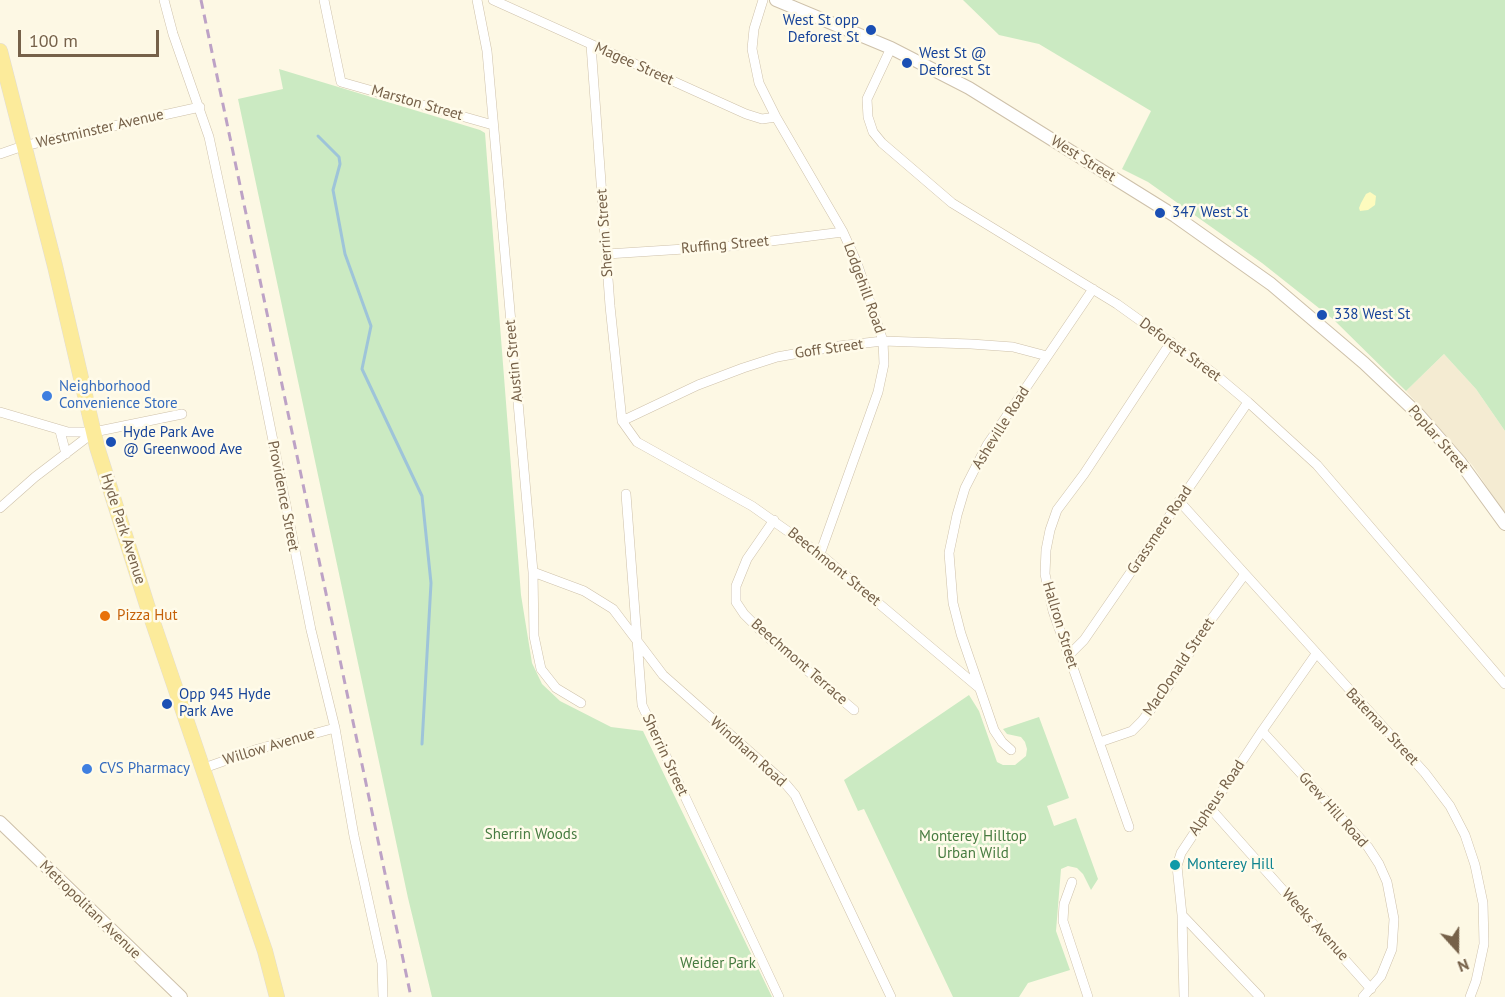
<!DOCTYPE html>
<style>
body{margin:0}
#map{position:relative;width:1505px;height:997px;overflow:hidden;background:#fdf8e4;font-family:"PT Sans",sans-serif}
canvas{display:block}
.north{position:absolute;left:1427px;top:919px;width:60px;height:60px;-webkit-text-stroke:4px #fffbea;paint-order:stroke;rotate:159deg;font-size:16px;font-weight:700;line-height:24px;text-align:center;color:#766149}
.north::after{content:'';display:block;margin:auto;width:21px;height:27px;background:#766149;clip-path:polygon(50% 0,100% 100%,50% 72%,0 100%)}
.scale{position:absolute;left:18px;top:30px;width:141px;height:27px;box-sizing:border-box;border:3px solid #766149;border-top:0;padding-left:8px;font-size:18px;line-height:21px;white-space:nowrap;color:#766149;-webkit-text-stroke:4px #fffbea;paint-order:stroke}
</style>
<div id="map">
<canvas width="1505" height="997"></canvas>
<div class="north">N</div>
<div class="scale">100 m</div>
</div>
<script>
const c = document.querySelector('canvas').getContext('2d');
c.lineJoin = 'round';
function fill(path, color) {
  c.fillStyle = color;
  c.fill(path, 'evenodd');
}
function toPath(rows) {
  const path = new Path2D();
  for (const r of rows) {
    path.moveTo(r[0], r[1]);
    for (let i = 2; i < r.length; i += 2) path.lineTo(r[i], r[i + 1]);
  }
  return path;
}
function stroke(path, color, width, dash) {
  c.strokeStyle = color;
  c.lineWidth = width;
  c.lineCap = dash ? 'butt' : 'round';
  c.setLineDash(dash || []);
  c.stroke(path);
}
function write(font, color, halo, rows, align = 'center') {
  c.font = font + ' "PT Sans",sans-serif';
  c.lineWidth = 5;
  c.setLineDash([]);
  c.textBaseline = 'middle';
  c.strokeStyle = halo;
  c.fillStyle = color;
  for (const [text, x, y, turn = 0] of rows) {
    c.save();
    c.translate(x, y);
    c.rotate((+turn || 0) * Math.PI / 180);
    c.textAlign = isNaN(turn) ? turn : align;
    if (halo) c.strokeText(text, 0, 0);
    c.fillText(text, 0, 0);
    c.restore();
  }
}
fill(toPath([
 [1444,354,1476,389,1505,431,1505,514,1473,466,1406,391]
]), '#f4ebd2');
fill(toPath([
 [963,0,1505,0,1505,431,1476,389,1444,354,1406,391,1334,320,1262,263,1148,182,1122,169,1151,111,1039,44,999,35],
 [279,69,480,130,485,133,521,595,532,663,542,684,560,701,611,727,643,731,772,997,432,997,408,898,238,99,283,89],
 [969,695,979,711,997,762,1003,765,1015,765,1026,756,1027,749,1025,742,1021,737,1007,734,1003,729,1039,717,1069,798,1047,806,1054,826,1076,818,1098,879,1091,890,1083,874,1077,868,1068,866,1061,869,1056,931,1070,970,1028,983,1019,997,953,997,864,809,858,811,844,780]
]), '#cbeac2');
fill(toPath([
 [1370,192,1376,196,1375,205,1368,210,1360,211,1359,208,1361,203,1366,194]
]), '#fdfbbe');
stroke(toPath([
 [318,136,339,157,340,164,333,190,345,254,371,326,362,369,422,496,431,583,422,744]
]), '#9ec4d9', 3);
const minor = toPath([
 [164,0,173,34,209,137,258,366,311,630,335,728,354,836,382,963,383,997],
 [324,0,341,82,493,125],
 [477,0,487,51,533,572,534,636,541,669,556,688,581,703],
 [493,0,746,114,762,119,776,117],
 [763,0,754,29,752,49,759,83,776,117,843,232,857,263,883,341,884,364,878,392,820,554],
 [591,45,610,306,622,421],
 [891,48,867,99,868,117,873,132,882,143,952,203,1117,304,1216,375,1248,402,1317,465,1505,684],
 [0,154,23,146,200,107],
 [607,254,731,246,843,232],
 [0,412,68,432,94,432,182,414],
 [622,421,637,442,752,506,820,554,978,687],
 [622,421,698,385,743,368,777,357,839,346,883,341,971,344,1013,347,1047,356],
 [60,431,66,454],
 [626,494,642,705,779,997],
 [1179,501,1425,773,1450,806,1465,835,1475,865,1483,903,1484,944,1476,981,1470,997],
 [0,508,35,477,94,432],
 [774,520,747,559,736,586,736,602,744,614,763,633,854,710],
 [533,572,584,591,613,609,663,675,784,782,795,795,891,997],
 [1068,656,1084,640,1248,402],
 [1262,731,1368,847,1379,864,1387,882,1394,919,1392,949,1381,976,1363,997],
 [1100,742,1132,731,1142,721,1165,691,1210,621,1245,574],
 [1011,750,1002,742,994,730,961,634,953,603,949,553,957,515,965,488,987,445,1093,289],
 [204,768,258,749,335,728],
 [1210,808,1371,989],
 [1129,827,1053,611,1045,574,1046,550,1050,530,1057,510,1084,474,1171,342],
 [1072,882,1064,904,1063,921,1088,997],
 [1182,915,1260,997],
 [1184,997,1182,915,1177,866,1181,853,1262,731,1316,654]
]);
const tertiary = toPath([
 [776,0,891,48,969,88,1175,216,1271,284,1364,363,1418,414,1460,462,1505,524],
 [0,822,181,997]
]);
const primary = toPath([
 [0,51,55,266,97,447,147,605,265,951,277,997]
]);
stroke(minor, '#cec1aa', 10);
stroke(tertiary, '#cec1aa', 14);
stroke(primary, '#e1dcd7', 16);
stroke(minor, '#fff', 9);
stroke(tertiary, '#fff', 12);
stroke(primary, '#fceb9b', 15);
stroke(toPath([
 [201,0,411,997]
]), '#bda2c6', 3, [9, 6]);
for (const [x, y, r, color] of [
 [871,30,6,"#1a4fb4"],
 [907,63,6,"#1a4fb4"],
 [1160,213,6,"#1a4fb4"],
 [1322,315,6,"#1a4fb4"],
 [47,396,6,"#3f7fe0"],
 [111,442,6,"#1a4fb4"],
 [105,616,6,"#e8710a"],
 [167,704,6,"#1a4fb4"],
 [87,769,6,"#3f7fe0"],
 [1175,865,6,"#0f9aa8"]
]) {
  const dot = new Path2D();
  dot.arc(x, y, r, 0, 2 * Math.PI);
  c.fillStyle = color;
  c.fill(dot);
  stroke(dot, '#fffbea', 2);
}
write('15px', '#164399', '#fffbea', [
 ["West St opp",859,21,"right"],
 ["Deforest St",859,38,"right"],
 ["West St @",919,54],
 ["Deforest St",919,71],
 ["347 West St",1172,213],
 ["338 West St",1334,315],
 ["Hyde Park Ave",123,433],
 ["@ Greenwood Ave",123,450],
 ["Opp 945 Hyde",179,695],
 ["Park Ave",179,712]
], 'left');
write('15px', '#766149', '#fffbea', [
 ["Magee Street",634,64,24],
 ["Marston Street",417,103,16],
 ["Westminster Avenue",100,129,-13],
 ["West Street",1083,159,32],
 ["Sherrin Street",605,233,-94],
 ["Ruffing Street",725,245,-5],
 ["Lodgehill Road",864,288,70],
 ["Goff Street",829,349,-8],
 ["Deforest Street",1180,350,36],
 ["Austin Street",514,361,-95],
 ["Asheville Road",1001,428,-58],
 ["Poplar Street",1438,439,49],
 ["Providence Street",283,496,79],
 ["Hyde Park Avenue",123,529,72],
 ["Grassmere Road",1160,530,-56],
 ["Beechmont Street",834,567,39],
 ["Hallron Street",1060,625,73],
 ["Beechmont Terrace",799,662,41],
 ["MacDonald Street",1179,667,-56],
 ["Bateman Street",1382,727,47],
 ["Willow Avenue",269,747,-17],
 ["Windham Road",748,752,42],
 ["Sherrin Street",665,755,65],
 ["Alpheus Road",1217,798,-56],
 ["Grew Hill Road",1333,810,48],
 ["Metropolitan Avenue",90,910,44],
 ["Weeks Avenue",1315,925,48]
]);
write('15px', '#366cbe', '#fffbea', [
 ["Neighborhood",59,387],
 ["Convenience Store",59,404],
 ["CVS Pharmacy",99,769]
], 'left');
write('15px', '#c56008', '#fffbea', [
 ["Pizza Hut",117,616]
], 'left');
write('15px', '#477c41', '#fffbea', [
 ["Sherrin Woods",531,835],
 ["Monterey Hilltop",973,837],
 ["Urban Wild",973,854],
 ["Weider Park",718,964]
]);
write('15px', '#0d838f', '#fffbea', [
 ["Monterey Hill",1187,865]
], 'left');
</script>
